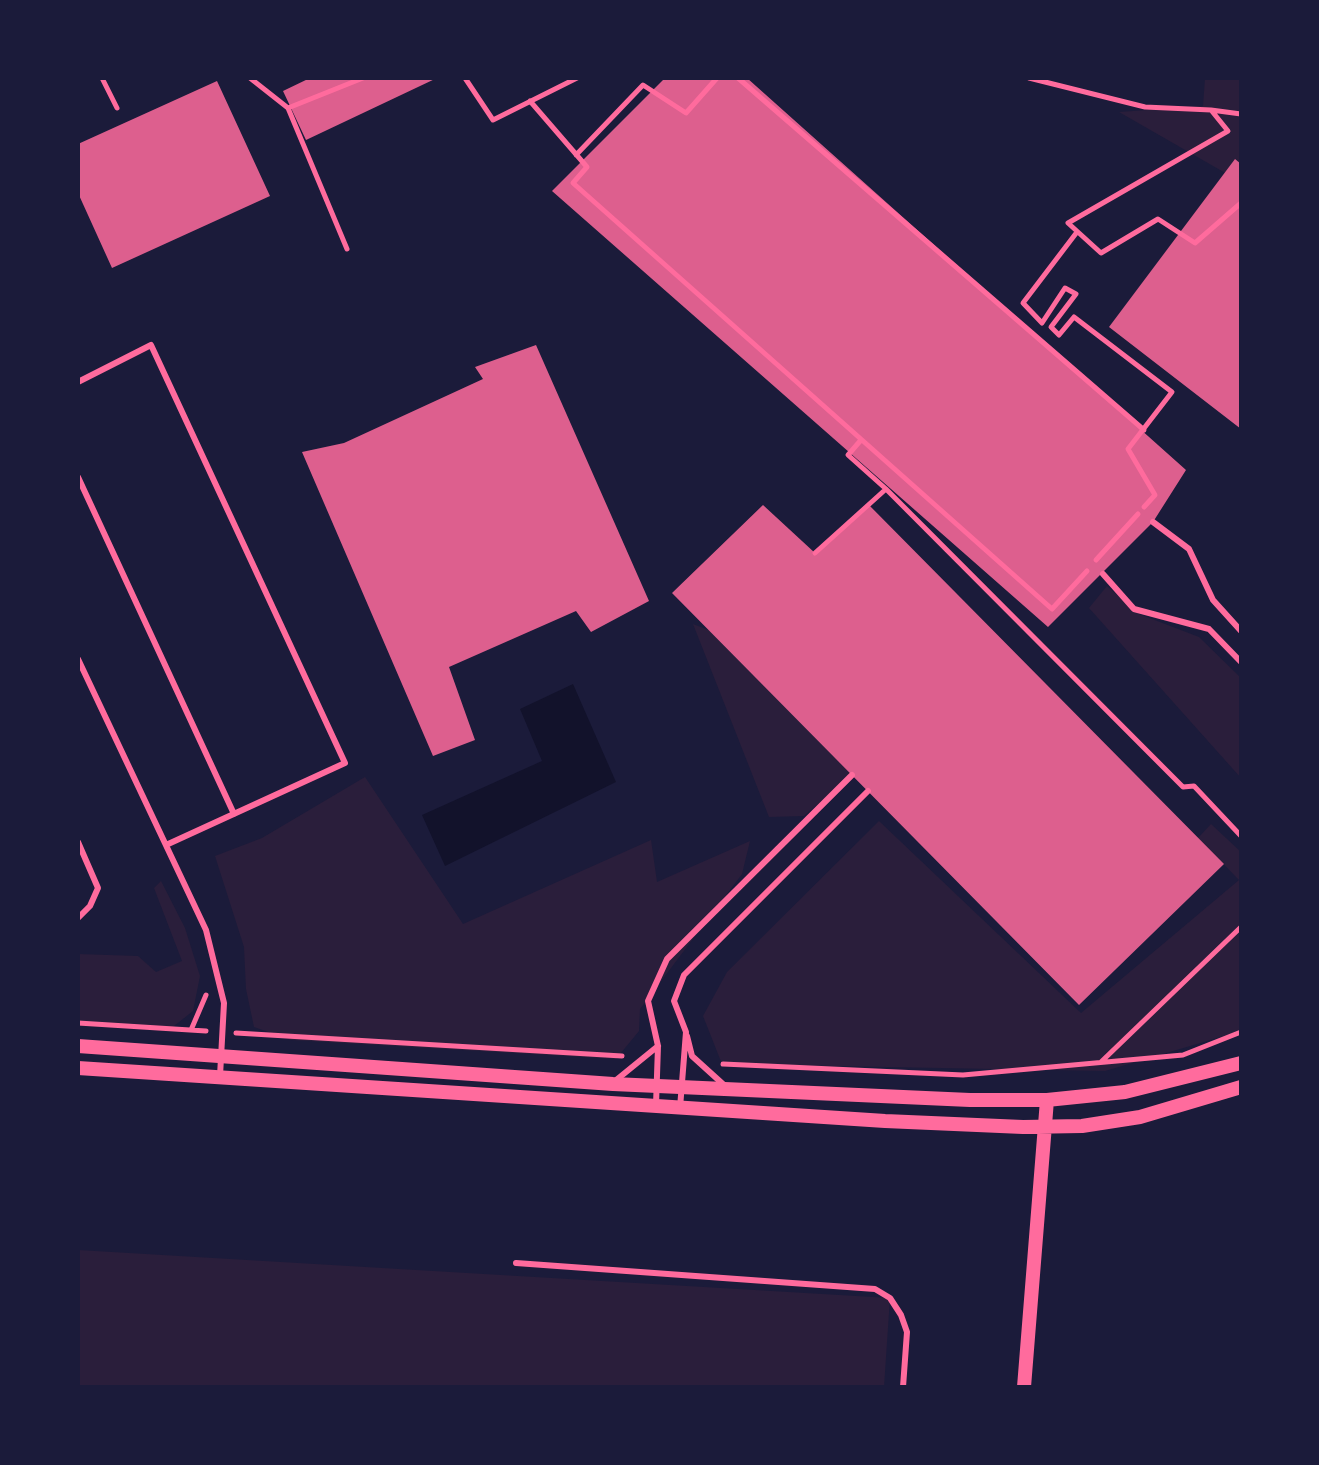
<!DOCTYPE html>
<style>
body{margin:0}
#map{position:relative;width:1319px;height:1465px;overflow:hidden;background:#1b1b3a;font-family:Cabin,sans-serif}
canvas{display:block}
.frame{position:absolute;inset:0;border:80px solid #1b1b3a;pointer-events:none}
</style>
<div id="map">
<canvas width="1319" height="1465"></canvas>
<div class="frame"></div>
</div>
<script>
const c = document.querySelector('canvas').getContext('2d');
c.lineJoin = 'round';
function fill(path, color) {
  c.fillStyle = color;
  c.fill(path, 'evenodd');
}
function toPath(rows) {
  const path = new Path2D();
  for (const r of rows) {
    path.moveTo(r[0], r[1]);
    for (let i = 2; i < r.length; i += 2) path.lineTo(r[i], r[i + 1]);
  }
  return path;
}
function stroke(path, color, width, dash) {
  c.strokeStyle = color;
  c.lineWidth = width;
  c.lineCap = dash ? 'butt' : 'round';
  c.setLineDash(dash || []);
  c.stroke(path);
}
fill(toPath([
 [1205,78,1241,78,1241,182,1119,112,1203,106],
 [1107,586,1139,614,1199,637,1241,678,1241,778,1089,608],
 [693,624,711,631,852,775,804,816,769,817],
 [365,777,463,924,651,840,657,882,750,841,742,874,640,1009,639,1031,616,1059,291,1040,254,1027,246,989,244,947,215,856,262,838],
 [879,821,1081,1013,1239,880,1198,838,1211,824,1241,852,1241,1031,1105,1071,722,1064,703,1016,727,972],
 [161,881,185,928,200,976,193,1011,169,1030,78,1026,78,954,138,956,156,972,182,961,154,888],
 [78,1250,890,1298,884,1387,78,1387]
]), '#2a1e3b');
fill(toPath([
 [573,684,616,782,445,866,422,815,542,761,520,709]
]), '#12122b');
fill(toPath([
 [310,78,437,78,306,140,283,91],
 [665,78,747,78,1186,470,1153,522,1048,627,552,191],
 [217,81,270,196,112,268,78,193,78,144],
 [1235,159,1241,164,1241,429,1109,327],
 [536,345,649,601,591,632,576,611,449,667,475,740,433,756,302,452,344,443,483,379,475,367],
 [868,504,1224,864,1079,1005,672,593,763,505,815,553]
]), '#dd5f8e');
stroke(toPath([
 [102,78,117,108],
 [250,78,288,108,347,249],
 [465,78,493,120,577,78],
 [738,78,1144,430],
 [1029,78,1145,107,1211,110],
 [530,101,587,167,573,183,1052,609,1087,571],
 [288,108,363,78],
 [1241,114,1211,110,1228,131,1068,223,1101,253,1158,219,1195,243,1241,203],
 [576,155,643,85,686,113,717,78],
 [1077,232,1023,303,1042,323,1065,288,1076,294,1051,327,1059,335,1074,317,1172,392,1128,449,1155,495,1144,507],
 [886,489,1183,787,1194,786,1241,836],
 [815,553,886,489,848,455,861,440],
 [1096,560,1138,514],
 [78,1023,206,1031],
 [191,1030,206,995],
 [236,1033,622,1056],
 [1101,1062,1241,927],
 [723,1064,963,1075,1183,1055,1241,1032]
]), '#ff6b9d', 5);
stroke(toPath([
 [78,382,151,345,345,763,166,845],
 [78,477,234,814],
 [1153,522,1189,549,1213,600,1241,631],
 [1103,574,1134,609,1209,629,1241,662],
 [78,659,206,930,224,1003,220,1076],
 [78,842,98,888,90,906,78,918],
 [687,1036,692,1056,724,1085],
 [615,1081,658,1046],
 [656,1105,658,1046,648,1001,667,959,852,775],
 [680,1108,686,1032,674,1001,684,975,868,791],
 [516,1263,875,1289,890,1298,901,1315,907,1332,903,1387]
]), '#ff6b9d', 6);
stroke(toPath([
 [78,1046,613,1084,970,1100,1047,1100,1125,1092,1241,1063],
 [78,1068,885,1121,1023,1127,1082,1126,1140,1117,1241,1087],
 [1024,1387,1047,1100]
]), '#ff6b9d', 14);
</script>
